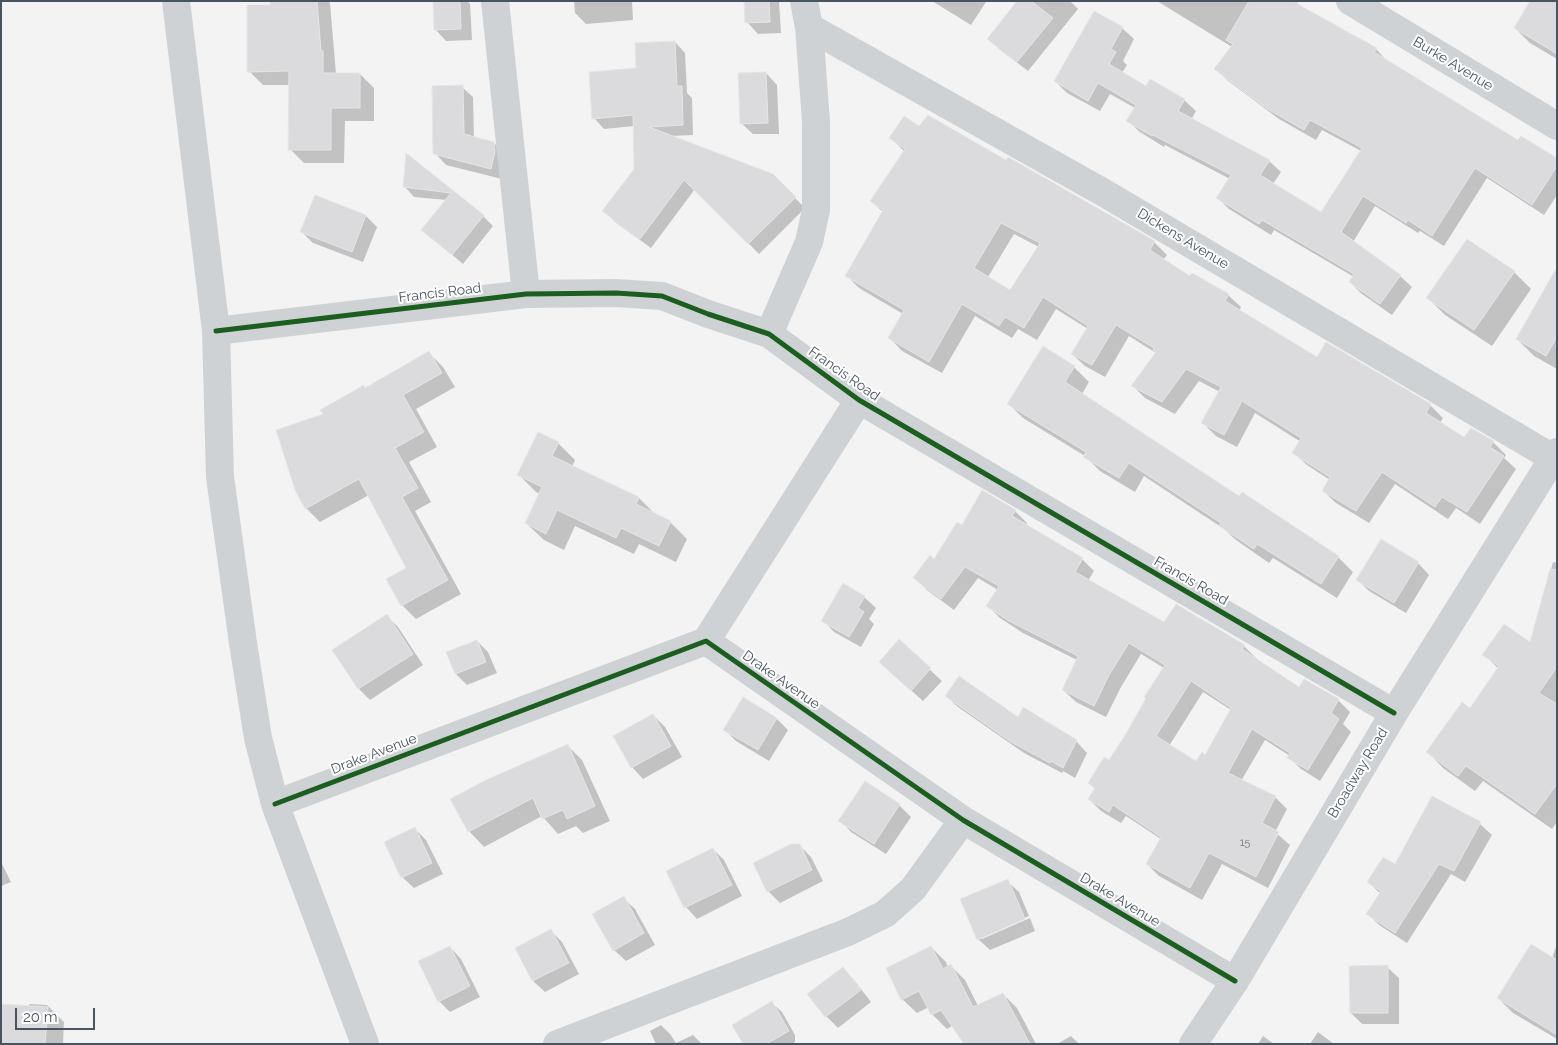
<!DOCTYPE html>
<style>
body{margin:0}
#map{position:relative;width:1558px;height:1045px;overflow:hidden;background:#f4f3f3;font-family:Raleway,sans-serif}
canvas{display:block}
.frame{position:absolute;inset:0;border:2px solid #485462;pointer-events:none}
.scale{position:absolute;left:15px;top:1008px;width:80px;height:22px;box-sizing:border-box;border:2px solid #485462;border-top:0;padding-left:6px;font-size:15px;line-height:18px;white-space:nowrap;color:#485462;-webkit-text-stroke:4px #fff;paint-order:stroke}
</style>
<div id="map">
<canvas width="1558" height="1045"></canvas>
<div class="frame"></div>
<div class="scale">20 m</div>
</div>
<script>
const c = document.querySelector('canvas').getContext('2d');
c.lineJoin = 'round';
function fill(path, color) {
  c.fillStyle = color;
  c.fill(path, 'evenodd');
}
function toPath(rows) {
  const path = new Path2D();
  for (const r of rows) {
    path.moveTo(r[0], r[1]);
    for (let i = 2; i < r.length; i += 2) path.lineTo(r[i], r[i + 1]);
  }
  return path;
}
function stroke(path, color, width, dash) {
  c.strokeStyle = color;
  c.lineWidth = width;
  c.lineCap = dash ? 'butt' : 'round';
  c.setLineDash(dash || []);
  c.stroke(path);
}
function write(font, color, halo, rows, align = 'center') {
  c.font = font + ' Raleway,sans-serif';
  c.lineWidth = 4;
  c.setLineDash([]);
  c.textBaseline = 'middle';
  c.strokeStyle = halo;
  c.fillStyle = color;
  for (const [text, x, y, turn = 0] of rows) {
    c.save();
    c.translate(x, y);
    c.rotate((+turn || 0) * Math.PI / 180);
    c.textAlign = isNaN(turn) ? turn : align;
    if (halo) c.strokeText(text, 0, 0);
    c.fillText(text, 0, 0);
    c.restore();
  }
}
fill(toPath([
 [271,1,328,1,330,3,336,74,360,74,374,88,374,121,345,121,344,163,304,163,290,149,290,85,263,85,249,71,271,6],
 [434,1,467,1,470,4,472,40,446,41,435,29],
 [574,1,632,1,633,20,586,24,575,13],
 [745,1,779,1,781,33,758,34,747,22],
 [932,1,985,1,986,2,971,25],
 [1018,1,1070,1,1078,9,1028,71,999,49,989,39],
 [1157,1,1295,1,1307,11,1376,49,1387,61,1519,142,1557,160,1557,195,1544,215,1487,178,1444,246,1420,231,1418,233,1375,206,1353,242,1400,276,1412,287,1392,315,1362,294,1350,282,1354,277,1274,230,1271,235,1229,209,1218,198,1230,179,1165,145,1164,147,1140,132,1128,121,1135,108,1110,94,1100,111,1067,93,1055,81,1122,28,1134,39,1123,61,1127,65,1122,73,1147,87,1184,100,1196,111,1191,120,1269,161,1281,172,1273,184,1322,214,1361,151,1322,130,1316,140,1279,119,1227,80,1215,68,1232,47],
 [1557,1,1557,59,1530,43,1515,28],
 [675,42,685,53,687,93,692,98,693,135,671,136,772,175,805,208,759,254,695,189,651,248,614,221,604,210,635,170,634,126,604,129,594,118,638,69],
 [766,73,777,85,779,134,753,134,741,123],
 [462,87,473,97,474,138,494,143,505,154,502,179,446,165,435,153],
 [919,128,1006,162,1098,209,1154,242,1167,255,1163,260,1190,278,1228,295,1241,307,1239,311,1318,358,1430,405,1443,418,1440,423,1465,439,1471,429,1493,442,1506,455,1504,458,1516,469,1480,524,1456,508,1448,519,1395,484,1369,523,1336,503,1323,491,1330,480,1307,465,1294,453,1301,442,1255,413,1237,447,1216,436,1203,423,1220,392,1199,381,1175,414,1145,398,1133,386,1156,353,1129,336,1105,377,1085,366,1072,354,1088,329,1056,309,1037,340,1018,329,1012,338,975,316,942,373,902,351,890,338,903,314,859,288,846,275,883,212,871,201,905,152,891,138],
 [1014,234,1039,247,1011,291,988,277],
 [407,156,483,216,493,226,463,264,423,230,447,200,414,197,405,187],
 [316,197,366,216,377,227,363,262,313,243,302,232],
 [1514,272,1531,289,1492,346,1445,315,1428,298],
 [1557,282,1557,369,1534,356,1517,339],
 [429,353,443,367,455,387,416,409,437,447,409,462,431,502,415,511,461,594,416,619,402,605,408,568,369,495,320,522,306,508,325,415,366,389],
 [1074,367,1089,382,1082,394,1240,497,1338,557,1353,572,1337,598,1273,558,1269,563,1236,540,1224,529,1144,476,1135,492,1100,471,1085,456,1023,418,1008,403],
 [558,443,575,460,572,467,639,498,655,514,670,522,687,539,676,562,639,544,634,554,575,526,564,550,544,540,526,523,540,494,536,492,519,475],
 [1015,511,1027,523,1026,525,1082,559,1094,571,1088,581,1165,624,1177,605,1244,646,1256,658,1255,659,1300,688,1338,700,1350,712,1343,724,1351,732,1320,781,1301,769,1289,757,1290,756,1265,740,1241,781,1275,797,1287,809,1275,832,1290,845,1268,888,1222,864,1202,900,1159,876,1147,864,1161,839,1126,816,1121,823,1101,811,1089,799,1095,789,1089,783,1110,762,1128,733,1164,668,1141,654,1121,687,1106,717,1076,702,1063,690,1077,660,1023,633,1000,618,988,606,998,590,978,578,954,610,927,590,915,578,935,561,963,527],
 [1203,692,1231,710,1206,757,1196,763,1169,746],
 [1553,562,1557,563,1557,634,1538,618],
 [1418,563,1429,575,1406,613,1369,591,1358,580],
 [864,597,876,608,869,619,874,624,861,647,834,632,823,620],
 [387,616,398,627,423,665,370,700,359,689,334,650],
 [477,641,488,652,497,673,467,685,456,674],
 [899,641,942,681,923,701,892,673],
 [1484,655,1557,662,1557,822,1552,829,1483,781,1475,791,1443,768,1428,752,1470,710,1499,669],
 [946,696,1018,719,1076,741,1087,753,1075,778,1063,771,1062,773,1024,753,958,707],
 [744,699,777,719,788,730,769,761,736,741,725,730],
 [653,715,665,727,682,757,643,779,632,767],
 [567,745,582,760,610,821,583,833,576,826,558,834,542,816,484,847,469,831],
 [865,782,899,805,911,817,886,854,851,832,840,820],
 [1480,824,1492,835,1465,882,1451,874,1407,943,1379,925,1368,914,1381,894,1368,882,1395,866],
 [415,829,426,840,443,874,414,888,402,877],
 [799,845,811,857,823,881,780,903,768,891,754,864],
 [713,849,724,860,742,896,697,919,686,907,667,872],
 [1,862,11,882,1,886],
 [1007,881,1019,892,1029,916,982,936,982,939,1030,918,1035,931,990,950,978,939],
 [623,898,635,909,655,945,626,961,614,950],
 [551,931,562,942,579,974,545,992,533,981,517,948],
 [1557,944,1557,1039,1513,1013,1498,998,1552,958],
 [450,947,461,959,480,997,450,1012,439,1001],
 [931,947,946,962,948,967,951,966,965,980,978,1006,1003,994,1017,1008,1036,1044,965,1044,952,1026,947,1029,932,1014,929,1007,917,1013,902,999],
 [1387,967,1399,978,1399,1024,1362,1024,1351,1013],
 [843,968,854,980,871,1002,838,1028,826,1016,809,994],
 [772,1003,782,1012,795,1035,795,1042,792,1044,744,1044],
 [29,1004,47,1005,64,1022,63,1044,1,1044,29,1007],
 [661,1025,670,1034,676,1043,693,1035,702,1044,656,1044,650,1031],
 [1318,1032,1334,1044,1310,1044],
 [1071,1036,1079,1044,1057,1044],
 [1263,1036,1274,1044,1258,1044]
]), '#0003');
const building = toPath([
 [270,1,317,1,321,51,323,51,323,73,360,73,360,108,331,108,331,150,288,150,289,71,247,72,247,5,270,5,270,1],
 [433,1,460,1,461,29,434,30,433,1],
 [744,1,769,1,770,22,745,23,744,1],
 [1017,1,1031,1,1053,18,1017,62,987,39,1017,1],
 [1249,1,1292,1,1377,48,1374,52,1518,140,1521,136,1557,158,1557,166,1532,205,1475,168,1432,236,1408,220,1406,223,1363,196,1341,232,1401,275,1380,304,1349,282,1354,274,1262,220,1259,224,1216,198,1231,175,1153,135,1152,136,1126,121,1136,105,1098,83,1088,101,1054,81,1094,11,1123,27,1111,49,1116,52,1109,64,1146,86,1150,79,1185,99,1178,111,1270,160,1260,175,1321,212,1362,148,1310,120,1304,130,1266,108,1214,69,1233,44,1226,40,1249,1],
 [1530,1,1557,1,1557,54,1514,28,1530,1],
 [675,41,677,86,682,86,683,125,649,127,773,174,796,197,748,244,684,180,640,239,602,211,634,169,633,115,592,119,589,72,636,68,635,43,675,41],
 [766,72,768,123,740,124,738,73,766,72],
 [463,85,464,134,494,142,495,152,491,169,433,154,432,86,463,85],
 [928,115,1006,160,1008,157,1155,241,1150,250,1190,276,1192,273,1229,294,1225,301,1317,357,1326,342,1431,404,1426,413,1464,437,1471,428,1494,441,1490,447,1504,456,1467,512,1442,497,1435,507,1382,472,1356,511,1322,491,1330,477,1292,453,1301,438,1242,401,1224,435,1201,423,1221,387,1186,369,1162,402,1131,386,1156,352,1153,350,1154,348,1116,325,1092,365,1071,354,1088,326,1043,297,1024,328,1005,317,999,326,962,304,929,362,888,338,904,310,845,276,883,210,870,201,905,149,889,138,904,116,919,126,928,115],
 [1001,223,1040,243,1010,290,974,268,1001,223],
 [406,153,484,215,452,255,421,230,451,193,403,187,406,153],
 [315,195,366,215,352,252,300,232,315,195],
 [1467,239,1515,271,1474,330,1426,298,1467,239],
 [1557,267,1557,337,1546,356,1516,339,1557,267],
 [1043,346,1075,366,1065,382,1239,496,1242,492,1339,556,1321,584,1257,544,1254,549,1219,526,1221,523,1129,463,1119,478,1083,457,1086,452,1007,404,1043,346],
 [429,351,442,373,403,395,424,432,395,448,418,488,402,497,448,580,401,606,386,579,406,568,359,479,305,509,295,490,276,430,323,414,320,410,364,385,365,388,429,351],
 [538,432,559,442,552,456,639,497,636,504,671,521,659,546,621,528,616,538,557,510,546,534,525,523,542,487,517,475,538,432],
 [982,490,1016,510,1012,516,1083,558,1075,572,1164,622,1176,604,1245,645,1242,649,1299,687,1304,679,1339,699,1331,713,1339,719,1308,770,1287,758,1290,753,1252,729,1228,773,1276,796,1262,823,1279,832,1256,877,1209,853,1190,888,1146,864,1161,837,1113,805,1109,812,1088,799,1095,788,1088,783,1104,757,1109,760,1127,732,1146,698,1144,697,1165,665,1129,643,1109,675,1094,706,1062,690,1078,656,1009,621,986,606,999,586,965,567,941,599,913,578,930,555,934,559,957,522,962,525,982,490],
 [1191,681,1231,708,1205,755,1202,752,1196,761,1156,736,1191,681],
 [1381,539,1419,562,1394,603,1356,580,1381,539],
 [1550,569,1557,570,1557,667,1539,693,1557,704,1557,784,1535,814,1466,766,1458,776,1426,752,1462,702,1470,708,1499,666,1482,655,1504,624,1530,642,1550,569],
 [843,583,865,596,858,608,864,612,849,637,821,621,843,583],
 [387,614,413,654,358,689,332,650,387,614],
 [899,639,931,668,911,691,879,662,899,639],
 [477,640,486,662,455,674,446,652,477,640],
 [959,676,1018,717,1023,707,1077,740,1063,768,1051,761,1050,763,1011,742,945,696,959,676],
 [743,697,777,718,758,750,723,730,743,697],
 [653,714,671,746,631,768,613,736,653,714],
 [568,744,595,806,567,819,563,810,542,819,533,798,468,832,450,799,486,780,568,744],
 [865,781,900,804,874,844,838,821,865,781],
 [1432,796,1481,822,1454,871,1439,864,1395,933,1366,914,1381,891,1367,882,1383,857,1395,864,1432,796],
 [415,827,432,863,401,878,384,842,415,827],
 [791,844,800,844,812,870,767,892,753,863,791,844],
 [713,848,732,885,684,908,666,871,713,848],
 [1008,879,1025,919,977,940,960,899,1008,879],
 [624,896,644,933,613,951,592,914,624,896],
 [551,929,569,963,532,981,515,948,551,929],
 [1531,944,1557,960,1557,1035,1497,998,1531,944],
 [450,946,470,986,438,1002,418,961,450,946],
 [931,946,943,969,951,964,973,1007,1003,993,1030,1044,964,1044,941,1010,931,1015,919,991,901,1000,886,968,931,946],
 [1388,965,1388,1013,1350,1013,1349,966,1388,965],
 [843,967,861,990,825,1017,807,994,843,967],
 [772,1001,789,1031,766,1044,743,1044,732,1025,772,1001],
 [1,1004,48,1007,45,1044,1,1044,1,1004]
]);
fill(building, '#dbdbdd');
stroke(building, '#e5e5e6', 1);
stroke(toPath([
 [176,1,216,331,220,477,243,643,258,738,275,804,365,1044],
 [495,1,526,294],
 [1350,1,1557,126],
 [809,27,1106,194,1553,458],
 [216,331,526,294,616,293,662,296,708,314,769,334,859,400,1394,713],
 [769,334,809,242,816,210,816,122,809,27,804,1],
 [706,641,859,400],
 [275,804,706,641,963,820,1235,981],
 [557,1044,848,932,885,914,913,889,963,820],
 [1193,1044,1235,981,1394,713,1557,452]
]), '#cfd2d4', 28);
stroke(toPath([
 [216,331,526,294,616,293,662,296,708,314,769,334,859,400,1394,713],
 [275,804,706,641,963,820,1235,981]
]), '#1b5e20', 5);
write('11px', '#6e7782', null, [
 ["15",1245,843]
]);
write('14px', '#485462', '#fff', [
 ["Burke Avenue",1453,64,31],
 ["Dickens Avenue",1183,239,31],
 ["Francis Road",440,293,-7],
 ["Francis Road",844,374,35],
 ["Francis Road",1191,581,30],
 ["Drake Avenue",781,680,35],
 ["Drake Avenue",374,754,-21],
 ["Broadway Road",1358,773,-59],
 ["Drake Avenue",1120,900,31]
]);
</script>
